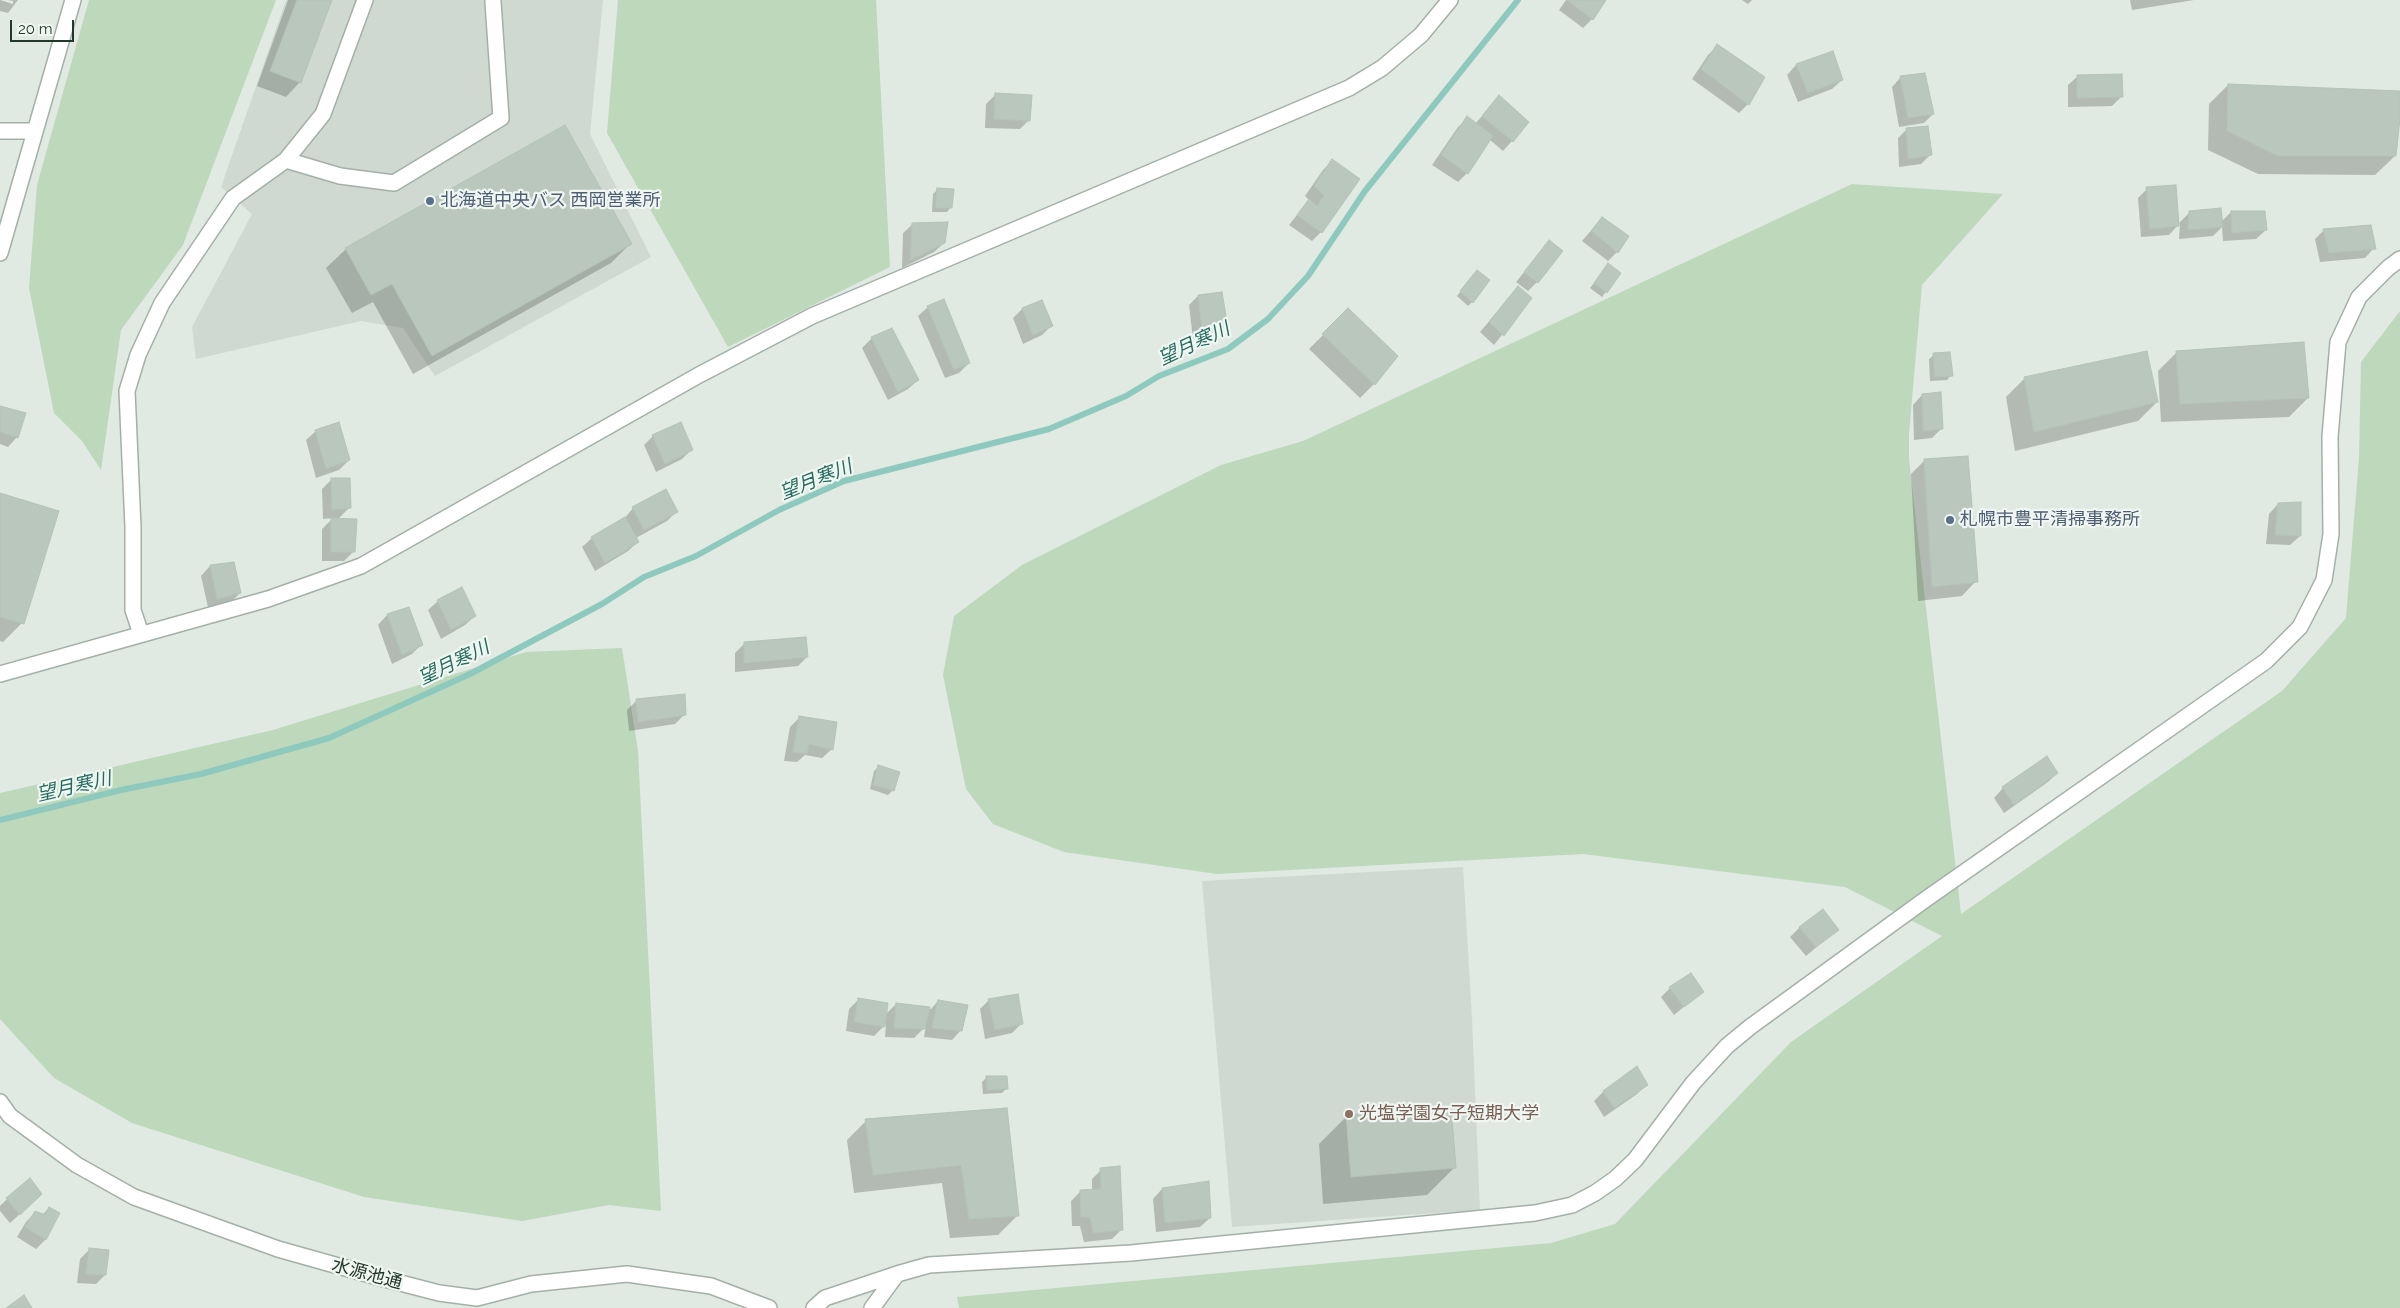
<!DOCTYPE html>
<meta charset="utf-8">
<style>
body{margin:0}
#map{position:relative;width:2400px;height:1308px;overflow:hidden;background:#e0e9e2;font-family:Raleway,sans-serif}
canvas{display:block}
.scale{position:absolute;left:10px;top:20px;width:64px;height:22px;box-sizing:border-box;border:2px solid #23382b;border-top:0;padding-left:6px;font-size:15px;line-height:18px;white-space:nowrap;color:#23382b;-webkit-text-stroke:4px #f0f6f1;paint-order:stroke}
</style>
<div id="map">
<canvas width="2400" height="1308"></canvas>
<div class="scale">20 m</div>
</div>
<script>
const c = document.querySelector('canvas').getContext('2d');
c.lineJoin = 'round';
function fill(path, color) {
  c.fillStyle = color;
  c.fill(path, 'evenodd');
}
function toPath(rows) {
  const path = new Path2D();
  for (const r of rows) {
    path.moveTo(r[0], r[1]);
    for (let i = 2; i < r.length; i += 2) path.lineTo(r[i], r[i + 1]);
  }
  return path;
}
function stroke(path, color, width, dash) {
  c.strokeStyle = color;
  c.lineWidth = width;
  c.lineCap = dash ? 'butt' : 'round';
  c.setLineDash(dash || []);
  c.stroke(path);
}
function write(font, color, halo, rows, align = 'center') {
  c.font = font + ' Raleway,"Noto Sans JP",sans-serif';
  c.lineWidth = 4.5;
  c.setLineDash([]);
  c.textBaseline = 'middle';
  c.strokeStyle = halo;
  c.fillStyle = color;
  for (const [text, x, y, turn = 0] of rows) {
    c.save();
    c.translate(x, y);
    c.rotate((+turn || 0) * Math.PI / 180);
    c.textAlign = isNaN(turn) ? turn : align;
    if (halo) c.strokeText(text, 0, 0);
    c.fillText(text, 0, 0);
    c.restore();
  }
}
fill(toPath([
 [286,0,603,0,590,134,651,257,435,376,403,328,361,321,196,359,192,327,252,214,221,187],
 [1463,867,1472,1018,1480,1210,1232,1227,1202,881]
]), '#cfd9d1');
fill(toPath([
 [89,0,276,0,183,245,121,330,101,470,82,441,54,413,29,288,37,185],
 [618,0,876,0,890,267,728,347,607,133],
 [1852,184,2003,194,1922,285,1909,434,1909,459,1961,914,2282,691,2346,618,2359,458,2361,362,2400,311,2400,1308,959,1308,957,1297,1551,1243,1615,1224,1791,1042,1942,936,1845,887,1583,854,1217,874,1064,852,993,824,966,789,943,675,954,616,1022,565,1221,465,1303,441],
 [622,648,638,751,661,1211,609,1205,522,1221,364,1197,132,1123,54,1078,0,1019,0,793,273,730,526,652]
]), '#bed8bc');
fill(toPath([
 [0,0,13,4,13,1,8,0,18,0,8,13,0,11],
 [288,0,331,0,300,82,286,97,257,86],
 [1566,0,1604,0,1592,19,1583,28,1559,10],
 [1742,0,1752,0,1748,4],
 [2130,0,2194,0,2132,10],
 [1717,46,1748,104,1739,113,1692,79,1708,55],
 [1833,52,1842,80,1832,89,1798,102,1787,75,1796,65],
 [2078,76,2121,97,2112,106,2068,107,2068,85],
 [1901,77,1933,114,1924,123,1899,127,1892,87],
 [2228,85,2400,92,2395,156,2375,175,2258,174,2208,150,2209,104],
 [996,94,1029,120,1020,129,985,128,986,104],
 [1499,97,1528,122,1512,141,1503,151,1489,139,1467,173,1458,182,1432,165,1458,127,1468,118,1475,124],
 [1907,129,1930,155,1921,164,1899,167,1898,138],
 [1332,161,1321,232,1312,241,1289,225,1309,200,1305,196,1323,170],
 [938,189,951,207,947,212,932,212,933,194],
 [2147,189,2178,224,2189,213,2221,222,2231,212,2266,230,2256,239,2223,241,2222,227,2213,236,2179,239,2180,223,2169,235,2141,237,2138,198],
 [1602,218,1617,252,1608,261,1582,241],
 [913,224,944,243,934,252,902,268,903,233],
 [2324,230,2374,248,2365,258,2320,262,2315,239],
 [1549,242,1537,282,1528,291,1516,282],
 [630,244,611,263,413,374,373,302,352,313,326,268,346,249],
 [1608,265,1620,273,1602,297,1590,288],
 [1473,276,1472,302,1468,306,1457,296],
 [1518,287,1531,298,1494,345,1480,332],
 [1198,296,1226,327,1217,337,1193,339,1189,305],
 [1041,302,1051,326,1042,335,1023,344,1013,318,1022,309],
 [928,307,969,363,959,373,945,378,918,316],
 [1348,310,1374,384,1360,398,1309,349],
 [872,338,918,380,908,389,888,400,862,348],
 [2177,352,2308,398,2289,417,2161,422,2158,371],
 [1934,355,1951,375,1947,380,1930,381,1929,359],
 [2025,378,2157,402,2138,421,2015,451,2006,397],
 [1922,395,1942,428,1932,438,1914,440,1913,405],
 [0,407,17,437,8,447,0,444],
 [316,431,349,460,339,470,316,478,306,440],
 [653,436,691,450,682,459,656,472,644,445],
 [1925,460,1976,581,1962,596,1918,601,1911,474],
 [332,479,349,508,337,520,354,551,344,561,322,561,322,529,333,518,323,519,322,489],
 [0,494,22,623,3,642,0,641],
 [2278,504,2300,536,2290,545,2266,544,2269,514],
 [633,508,677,511,667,521,636,538,638,542,628,551,595,571,582,547,592,538,624,519],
 [233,564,240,593,231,602,208,607,201,576,210,566],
 [438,601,475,616,465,625,441,639,428,610],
 [408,608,422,644,412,654,392,664,378,625,387,615],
 [744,644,807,657,798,666,735,672,735,653],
 [637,700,685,714,675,724,629,731,627,710],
 [800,717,832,749,822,758,805,755,797,762,784,761,790,727],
 [879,766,893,790,888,795,870,789,874,771],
 [2057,773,2048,782,2004,813,1994,798,2003,788],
 [1799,928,1837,930,1806,956,1790,937],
 [1670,988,1702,992,1674,1015,1661,997],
 [858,1000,885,1015,896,1004,931,1009,938,1001,961,1030,952,1040,924,1037,926,1026,914,1038,885,1037,886,1024,874,1036,846,1031,849,1009],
 [989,1000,1021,1024,1012,1033,985,1039,980,1009],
 [986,1078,1006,1089,1002,1093,983,1094,982,1082],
 [1646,1085,1637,1094,1604,1117,1594,1101,1603,1092],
 [1006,1110,1017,1216,998,1235,950,1238,942,1183,854,1193,847,1140,866,1121],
 [1347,1116,1455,1167,1427,1195,1323,1204,1319,1144],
 [1101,1170,1122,1229,1112,1239,1084,1242,1080,1226,1072,1226,1071,1201,1080,1192,1092,1191,1092,1179],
 [1162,1189,1210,1218,1200,1227,1156,1232,1153,1199],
 [7,1199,31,1204,10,1223,0,1211,0,1206],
 [49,1208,58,1214,45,1240,36,1249,17,1237,26,1222,36,1212,42,1215],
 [90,1249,105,1275,96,1284,77,1283,80,1259]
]), '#0003');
stroke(toPath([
 [0,820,121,790,201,774,329,738,470,674,602,604,644,577,696,556,779,510,844,481,1049,429,1126,396,1159,376,1228,349,1268,319,1308,276,1365,191,1518,0]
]), '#8ec9be', 6);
const building = toPath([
 [297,0,332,0,301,83,270,71,297,0],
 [1567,0,1606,0,1593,20,1567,0],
 [1717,44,1765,77,1749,105,1701,69,1717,44],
 [1833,51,1843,80,1808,93,1796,64,1833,51],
 [1925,73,1934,114,1908,118,1900,76,1925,73],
 [2122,74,2123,97,2077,98,2077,75,2122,74],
 [2228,84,2400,91,2400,118,2396,156,2278,156,2227,131,2228,84],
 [995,93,1032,95,1030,121,994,119,995,93],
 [1499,95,1529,122,1513,142,1482,116,1499,95],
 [1467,116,1493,136,1468,174,1441,155,1467,116],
 [565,125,632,244,432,356,392,284,371,295,345,248,565,125],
 [1928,126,1932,155,1908,159,1906,128,1928,126],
 [1332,159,1360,179,1322,233,1297,215,1309,199,1317,206,1324,195,1314,186,1332,159],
 [2176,185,2179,226,2150,229,2146,187,2176,185],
 [937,188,954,189,952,208,935,208,937,188],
 [2221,208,2223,227,2188,230,2189,211,2221,208],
 [2231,211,2265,211,2267,230,2232,233,2231,211],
 [1602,217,1629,236,1618,253,1591,231,1602,217],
 [948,222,945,243,910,260,912,223,948,222],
 [2371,225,2376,249,2329,253,2323,229,2371,225],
 [1549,240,1563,251,1538,283,1524,272,1549,240],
 [1608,263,1621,273,1607,293,1594,283,1608,263],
 [1477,270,1490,280,1473,303,1460,291,1477,270],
 [1518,286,1532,298,1504,336,1489,322,1518,286],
 [1222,292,1228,328,1202,331,1198,295,1222,292],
 [944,299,970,363,954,370,927,306,944,299],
 [1042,300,1053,326,1033,335,1022,308,1042,300],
 [1348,308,1398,356,1375,385,1322,334,1348,308],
 [892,328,919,380,898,392,871,337,892,328],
 [2304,342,2309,398,2180,404,2176,351,2304,342],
 [2147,351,2158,402,2034,432,2024,377,2147,351],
 [1950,352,1953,376,1934,377,1933,353,1950,352],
 [1941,392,1943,429,1923,431,1922,394,1941,392],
 [0,406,26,413,18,438,0,432,0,406],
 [339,422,350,460,326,469,315,430,339,422],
 [681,422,693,450,665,464,652,435,681,422],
 [1968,456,1978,582,1932,587,1924,459,1968,456],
 [331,478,350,478,351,508,332,510,331,478],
 [666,489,678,512,644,530,632,507,666,489],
 [0,493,59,511,24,624,0,617,0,493],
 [2301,502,2301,536,2275,535,2278,503,2301,502],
 [625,517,639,542,605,563,591,537,625,517],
 [331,518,357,519,355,552,331,552,331,518],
 [234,562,241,593,217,599,210,565,234,562],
 [462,587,476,616,451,630,437,600,462,587],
 [409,607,423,645,402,655,387,614,409,607],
 [806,637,808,657,744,663,744,642,806,637],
 [685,694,686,715,638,722,636,699,685,694],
 [799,716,837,722,833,750,809,744,807,754,793,752,799,716],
 [2047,756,2058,773,2014,805,2002,787,2047,756],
 [878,765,900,772,894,791,873,785,878,765],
 [1823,909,1839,930,1816,947,1799,927,1823,909],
 [1691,973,1704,992,1684,1007,1669,987,1691,973],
 [1018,994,1023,1024,995,1030,988,999,1018,994],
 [858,998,888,1003,885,1027,854,1022,858,998],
 [938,1000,968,1005,962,1031,932,1028,938,1000],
 [896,1003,930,1007,925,1029,894,1028,896,1003],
 [1637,1066,1648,1085,1614,1108,1603,1091,1637,1066],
 [986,1076,1007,1076,1008,1089,987,1090,986,1076],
 [1451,1107,1456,1168,1351,1177,1346,1115,1451,1107],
 [1007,1108,1019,1216,969,1219,961,1165,873,1175,865,1119,1007,1108],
 [1120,1166,1123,1230,1093,1233,1090,1217,1081,1217,1080,1190,1101,1189,1100,1168,1120,1166],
 [30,1178,42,1194,20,1215,6,1198,30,1178],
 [1209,1181,1211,1218,1165,1223,1162,1188,1209,1181],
 [49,1207,60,1213,46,1240,25,1227,35,1211,45,1215,49,1207],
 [89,1248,109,1250,106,1275,86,1274,89,1248],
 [24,1295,32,1308,6,1308,24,1295]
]);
fill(building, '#b9c7bd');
stroke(building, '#b4c2b7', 1);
const minor = toPath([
 [0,131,34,131],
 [286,160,323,114,365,0],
 [0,253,73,0],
 [141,634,133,610,133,527,127,391,138,355,162,303,233,198,286,160,340,176,394,183,501,118,493,2],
 [0,674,268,599,361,566,699,375,812,316,1349,88,1382,68,1421,35,1450,0],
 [0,1102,10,1116,77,1165,134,1197,278,1249,381,1278,439,1293,477,1298,531,1284,627,1274,711,1286,769,1308],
 [814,1308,825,1298,897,1274,929,1265,1131,1253,1535,1213,1572,1205,1595,1193,1615,1179,1635,1160,1693,1083,1727,1046,1750,1027,1926,899,2266,661,2300,627,2324,580,2331,534,2330,437,2338,342,2359,297,2388,268,2400,259],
 [872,1308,897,1274]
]);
stroke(minor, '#a4b0a7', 18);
stroke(minor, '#fff', 15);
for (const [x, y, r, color] of [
 [430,201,5,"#5c6f8a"],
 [1950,520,5,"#5c6f8a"],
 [1349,1114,5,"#8d6e63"]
]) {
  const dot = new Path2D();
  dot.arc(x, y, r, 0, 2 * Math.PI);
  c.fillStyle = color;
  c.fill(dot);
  stroke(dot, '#f0f6f1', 2);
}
write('18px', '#4e5e75', '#f0f6f1', [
 ["北海道中央バス 西岡営業所",440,201],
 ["札幌市豊平清掃事務所",1960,520]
], 'left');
write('18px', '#785e54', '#f0f6f1', [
 ["光塩学園女子短期大学",1359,1114]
], 'left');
write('18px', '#23382b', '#f0f6f1', [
 ["水源池通",367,1274,15]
]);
write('italic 19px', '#246c60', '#f0f6f1', [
 ["望月寒川",1194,344,-25],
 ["望月寒川",816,480,-22],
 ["望月寒川",454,663,-26],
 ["望月寒川",74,787,-13]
]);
</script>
